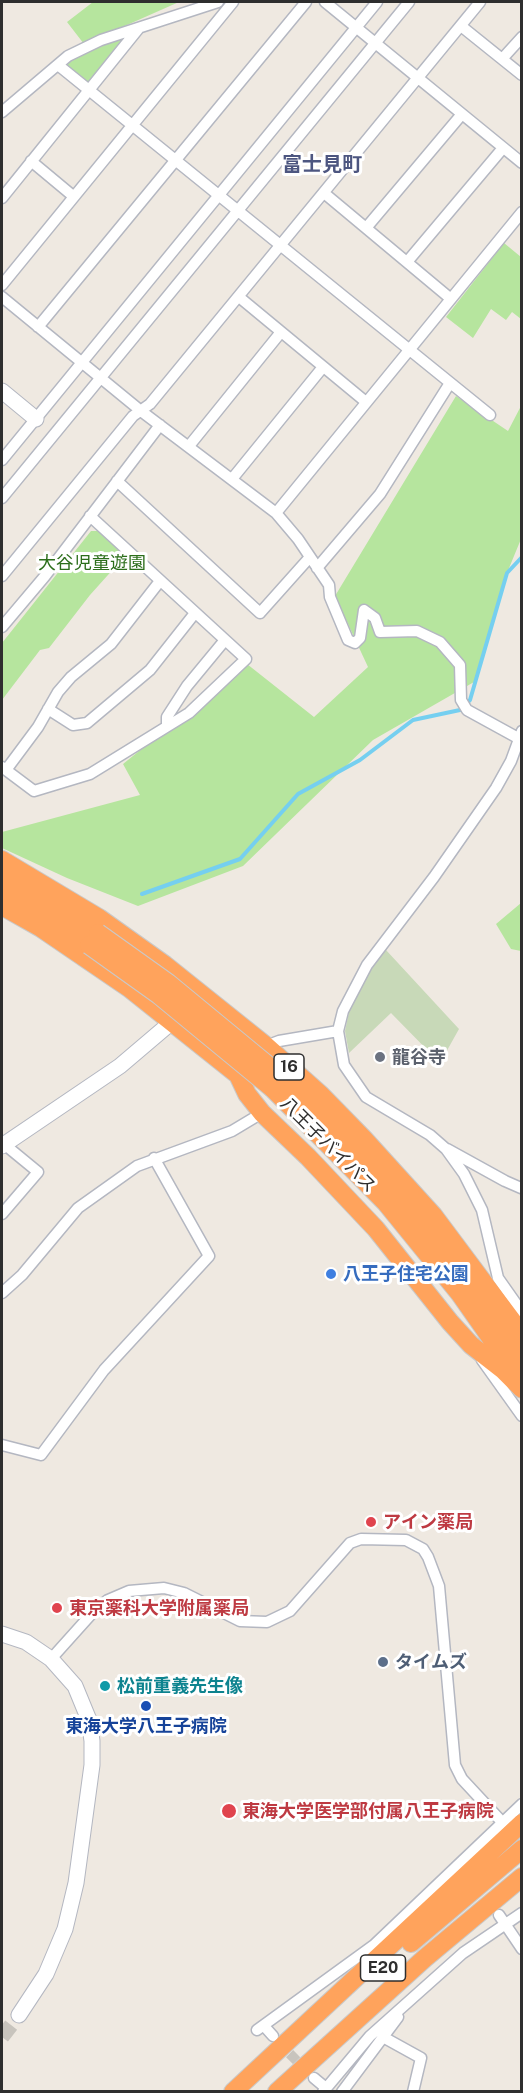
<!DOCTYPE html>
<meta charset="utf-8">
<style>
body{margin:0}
#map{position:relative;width:523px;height:2093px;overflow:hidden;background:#efe9e1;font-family:"Public Sans",sans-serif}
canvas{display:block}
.frame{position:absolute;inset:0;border:3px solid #2e2e2e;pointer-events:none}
</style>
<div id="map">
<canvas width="523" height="2093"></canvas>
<div class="frame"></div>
</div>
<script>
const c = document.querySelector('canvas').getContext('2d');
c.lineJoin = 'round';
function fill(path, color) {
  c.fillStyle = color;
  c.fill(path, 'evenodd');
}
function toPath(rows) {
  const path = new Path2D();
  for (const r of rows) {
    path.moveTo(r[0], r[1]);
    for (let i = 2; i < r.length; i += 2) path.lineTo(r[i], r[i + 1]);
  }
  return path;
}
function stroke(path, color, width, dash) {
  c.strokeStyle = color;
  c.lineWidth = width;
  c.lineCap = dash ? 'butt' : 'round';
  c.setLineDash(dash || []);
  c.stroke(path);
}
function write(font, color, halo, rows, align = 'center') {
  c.font = font + ' "Public Sans","Noto Sans JP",sans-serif';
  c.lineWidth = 6;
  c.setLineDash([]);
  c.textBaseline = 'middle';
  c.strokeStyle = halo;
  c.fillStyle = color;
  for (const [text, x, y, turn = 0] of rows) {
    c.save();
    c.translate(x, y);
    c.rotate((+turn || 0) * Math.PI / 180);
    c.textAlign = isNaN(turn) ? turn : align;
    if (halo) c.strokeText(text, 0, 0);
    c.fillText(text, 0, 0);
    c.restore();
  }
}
fill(toPath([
 [93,2,179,2,84,44,67,22],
 [140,27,90,90,58,65],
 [504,243,521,257,521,319,512,312,506,320,491,309,473,338,446,317],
 [456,396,508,431,521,406,521,539,507,573,474,682,373,740,243,866,138,906,67,878,2,848,2,832,140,795,123,764,247,664,314,717,368,667,335,596],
 [91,531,100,531,125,556,90,595,49,648,40,650,2,700,2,643],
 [521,903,521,951,511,949,496,924]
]), '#b6e59e');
fill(toPath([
 [386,950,459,1029,440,1063,391,1013,349,1053,345,1031,350,1007,365,975]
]), '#c8d9b8');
stroke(toPath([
 [142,894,240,859,298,794,360,760,413,720,460,710,470,700,507,573,522,557]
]), '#75cff0', 4);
stroke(toPath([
 [279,2043,306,2070]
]), '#c8c4bd', 10, [10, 5]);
stroke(toPath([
 [2,2037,19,2015]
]), '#c8c4bd', 15, [15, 8]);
const street = toPath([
 [325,2,522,163],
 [461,26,522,75],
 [502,59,522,37],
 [58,65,490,415],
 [2,112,68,56,101,40,218,2],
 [31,161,73,196],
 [324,193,451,299],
 [2,198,139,28],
 [366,228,462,114],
 [407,262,503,148],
 [2,285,233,2],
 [2,297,141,411,276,513,298,539,329,585,330,597,348,640,355,643,360,638,364,610,375,618,380,632,417,631,440,642,460,665,461,700,467,710,518,738],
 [239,297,366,402],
 [38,327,306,2],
 [189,446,281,332],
 [2,460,377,2],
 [232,479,323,367],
 [117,481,260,613,310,557],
 [2,498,409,2],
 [276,513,522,212],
 [317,568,380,494,450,383],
 [2,576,133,416,150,404,480,2],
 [2,627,45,576,160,425],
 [48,709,73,725,87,723,150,670,195,613],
 [167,726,167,717,187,686,225,640],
 [2,767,34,791,90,774,189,713,246,659,90,516],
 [6,770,38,727,58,692,71,677,111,644,160,581],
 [338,1031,344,1065,366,1097,430,1135,446,1149,464,1174,482,1210,498,1278,522,1312],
 [263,1047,279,1041,338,1031,343,1011,367,965,434,877,496,788,511,761,522,731],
 [447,1149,505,1181,521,1188],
 [2,1214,38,1172,4,1144],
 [2,1293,22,1275,78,1208,137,1166,232,1131,262,1113],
 [482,1360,522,1416],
 [2,1445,41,1455,104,1370,209,1256,154,1158],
 [51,1659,95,1610,108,1600,129,1591,164,1588,184,1593,240,1621,267,1622,290,1611,350,1543,361,1539,406,1540,423,1549,428,1557,439,1586,455,1765,462,1779,502,1822],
 [499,1915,522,1949],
 [264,2026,273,2036],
 [257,2030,374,1945,522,1804],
 [383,2037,421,2058,413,2092],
 [314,2078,326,2088],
 [323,2092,370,2036,463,1953,522,1913],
 [342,2092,398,2017]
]);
const secondary = toPath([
 [2,391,36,419],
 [2,1146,120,1066,180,1015],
 [2,1634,26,1642,51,1659,75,1686,89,1720,92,1741,92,1765,76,1883,65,1929,46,1974,19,2015]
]);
const highway = toPath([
 [2,860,99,918,165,965,265,1045,321,1095,364,1139,433,1215,522,1334],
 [2,874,98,933],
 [2,891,89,945],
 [2,906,41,928,129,988,238,1075,247,1094,262,1113,308,1157,376,1229,450,1322,471,1345,503,1370,522,1389],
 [282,1077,400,1198,456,1265,522,1356],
 [272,1088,386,1203,460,1294,514,1371],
 [411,1943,522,1849],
 [233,2092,522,1823],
 [277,2092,425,1958,522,1877]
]);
stroke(street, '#b4b7c1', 13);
stroke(secondary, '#b4b7c1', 17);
stroke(highway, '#c9c9c9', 20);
stroke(street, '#fff', 10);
stroke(secondary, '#fff', 15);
stroke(highway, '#ffa35c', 18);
const highwayBridge = toPath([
 [98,933,168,983,282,1077],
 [89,945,159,995,272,1088]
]);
stroke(highwayBridge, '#c9c9c9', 20, []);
stroke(highwayBridge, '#ffa35c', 18);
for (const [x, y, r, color] of [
 [380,1057,6,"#6b7280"],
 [331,1274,6,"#3f7fe0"],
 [371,1522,6,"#e0444e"],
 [57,1608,6,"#e0444e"],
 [383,1662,6,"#5c6f8a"],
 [105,1686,6,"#0f9aa8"],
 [146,1706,6,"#1a4fb4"],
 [229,1811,8,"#e0444e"]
]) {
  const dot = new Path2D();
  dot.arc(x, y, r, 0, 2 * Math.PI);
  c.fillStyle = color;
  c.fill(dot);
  stroke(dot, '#fff', 2);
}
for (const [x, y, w] of [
 [289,1067,30],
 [383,1968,45]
]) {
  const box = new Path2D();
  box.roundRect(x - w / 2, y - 13, w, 26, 4.5);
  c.fillStyle = '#fff';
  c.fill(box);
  stroke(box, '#2e2e2e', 1.5);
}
write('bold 16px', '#2e2e2e', null, [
 ["16",289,1067],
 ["E20",383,1968]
]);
write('18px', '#2c6e1b', '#fff', [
 ["大谷児童遊園",92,563]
]);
write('bold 18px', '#5b616d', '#fff', [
 ["龍谷寺",392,1057]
], 'left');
write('18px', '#2e2e2e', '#fff', [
 ["八王子バイパス",328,1145,45]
]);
write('bold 18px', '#366cbe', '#fff', [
 ["八王子住宅公園",343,1274]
], 'left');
write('bold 18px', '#be3a42', '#fff', [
 ["アイン薬局",383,1522],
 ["東京薬科大学附属薬局",69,1608],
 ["東海大学医学部付属八王子病院",242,1811]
], 'left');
write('bold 18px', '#4e5e75', '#fff', [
 ["タイムズ",395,1662]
], 'left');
write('bold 18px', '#0d838f', '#fff', [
 ["松前重義先生像",117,1686]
], 'left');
write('bold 18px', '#164399', '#fff', [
 ["東海大学八王子病院",146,1726]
]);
write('bold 20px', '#4d5680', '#fff', [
 ["富士見町",322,165]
]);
</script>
